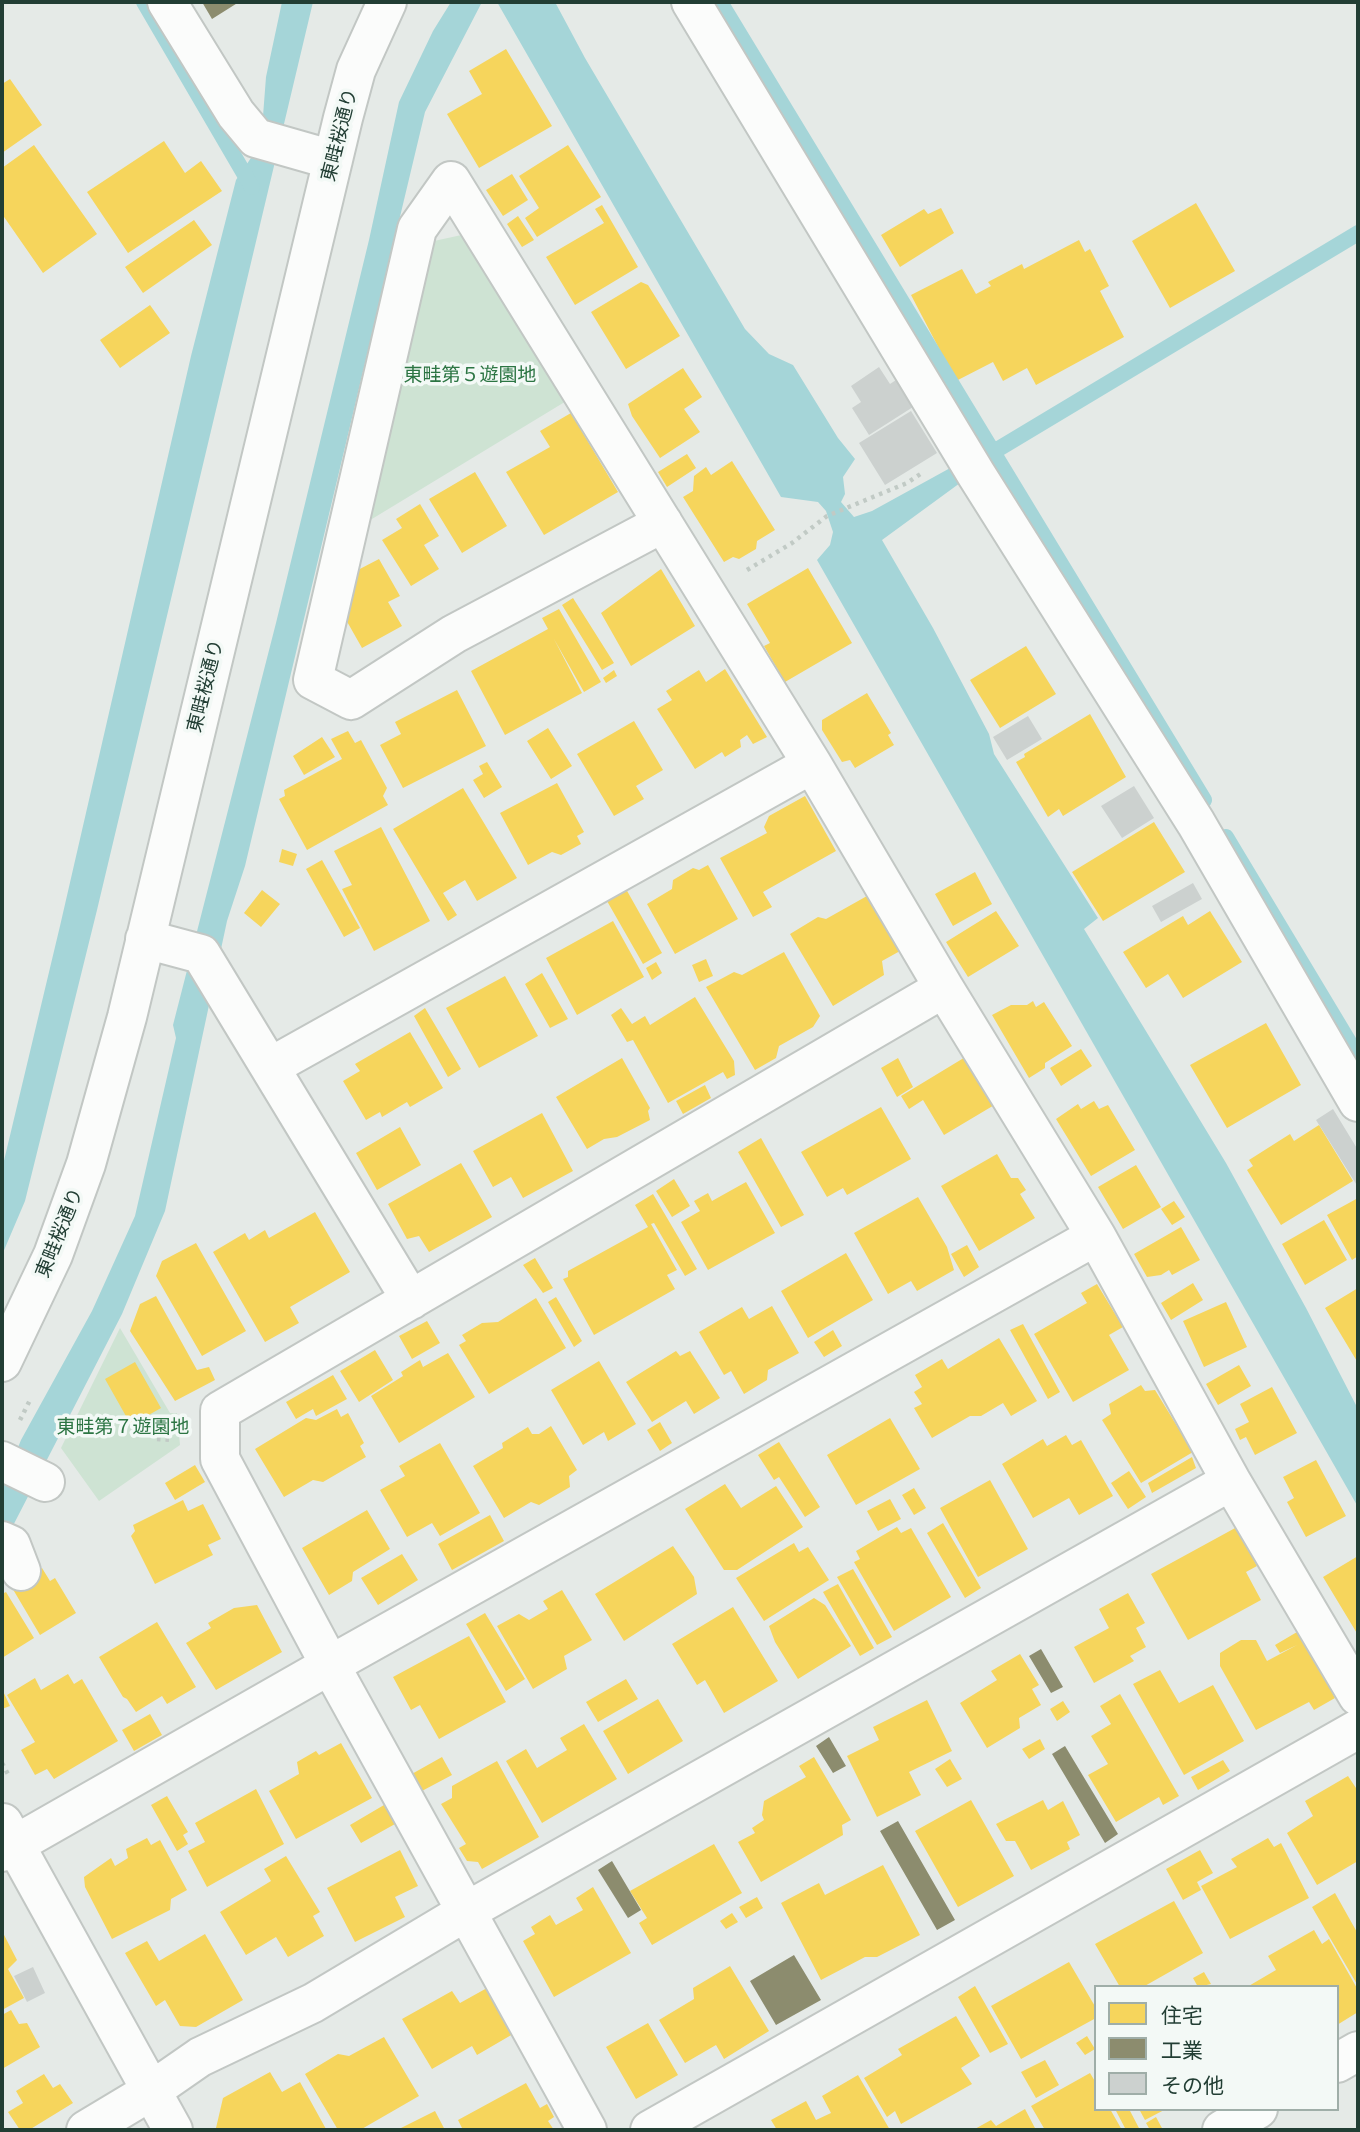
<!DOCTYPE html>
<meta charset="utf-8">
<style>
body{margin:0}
#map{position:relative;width:1360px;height:2132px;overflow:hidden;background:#e5eae7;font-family:"IBM Plex Sans","Noto Sans JP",sans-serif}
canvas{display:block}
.frame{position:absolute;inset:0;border:4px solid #223e34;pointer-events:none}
.legend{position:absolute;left:1094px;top:1985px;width:245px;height:126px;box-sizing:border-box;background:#f3f9f6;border:2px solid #9faea8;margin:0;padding:9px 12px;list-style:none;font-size:21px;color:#223e34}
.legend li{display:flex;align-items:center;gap:14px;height:35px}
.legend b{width:35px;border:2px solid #9faea8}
</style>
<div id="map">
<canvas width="1360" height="2132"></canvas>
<div class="frame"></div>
<ul class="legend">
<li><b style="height:19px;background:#f6d55c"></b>住宅</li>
<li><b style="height:19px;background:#8c8c6e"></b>工業</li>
<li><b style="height:19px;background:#ccd1cf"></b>その他</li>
</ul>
</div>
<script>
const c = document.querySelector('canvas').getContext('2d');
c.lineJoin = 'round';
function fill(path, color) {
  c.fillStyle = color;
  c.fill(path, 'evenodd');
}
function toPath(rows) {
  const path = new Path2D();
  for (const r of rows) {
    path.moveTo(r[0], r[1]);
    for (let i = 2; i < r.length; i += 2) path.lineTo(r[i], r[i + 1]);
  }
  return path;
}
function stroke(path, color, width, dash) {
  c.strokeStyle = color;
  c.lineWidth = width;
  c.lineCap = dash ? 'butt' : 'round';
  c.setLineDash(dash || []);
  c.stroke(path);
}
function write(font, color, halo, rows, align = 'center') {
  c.font = font + ' "IBM Plex Sans","Noto Sans JP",sans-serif';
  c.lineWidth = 7;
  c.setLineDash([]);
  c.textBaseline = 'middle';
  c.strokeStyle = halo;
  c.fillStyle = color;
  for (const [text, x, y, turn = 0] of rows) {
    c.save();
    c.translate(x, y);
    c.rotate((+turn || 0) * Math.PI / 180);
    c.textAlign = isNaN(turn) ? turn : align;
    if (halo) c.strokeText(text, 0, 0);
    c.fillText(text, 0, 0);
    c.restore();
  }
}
fill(toPath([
 [466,234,568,400,367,522,425,243],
 [120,1328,170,1413,177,1413,180,1445,99,1501,61,1448]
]), '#cee3d3');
fill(toPath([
 [282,2,313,2,97,910,25,1201,2,1255,2,1169,60,926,191,356,236,180,255,152,263,116,266,77],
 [451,2,482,2,425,112,245,866,227,921,165,1211,122,1314,2,1547,2,1487,21,1440,92,1311,135,1216,176,1038,173,1025,276,623,369,240,399,102,433,31],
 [497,2,555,2,585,58,745,329,769,354,793,365,838,438,855,459,843,477,845,494,841,502,854,517,872,511,952,467,960,483,882,540,933,628,989,734,994,754,1098,918,1084,929,1226,1163,1306,1308,1358,1409,1358,1507,817,560,830,545,833,532,826,511,818,502,781,497]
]), '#a5d5d8');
fill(toPath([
 [506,49,552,126,479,168,447,114,482,94,469,71],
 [10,79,42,125,2,153,2,84],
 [164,141,185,173,201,161,222,191,128,253,87,192],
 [34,145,97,234,43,273,2,214,2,168],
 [568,145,601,197,537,237,525,218,539,208,519,176],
 [512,174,528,200,503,216,486,190],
 [1196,203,1235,271,1170,308,1132,241],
 [602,205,638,267,575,305,546,257,604,223,595,209],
 [941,208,954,233,900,267,881,235,924,209,928,214],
 [518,216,534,240,522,247,507,224],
 [194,220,212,245,143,293,125,267],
 [1079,240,1085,252,1090,249,1109,286,1100,291,1124,337,1036,385,1027,368,1003,381,993,362,956,381,911,295,962,269,976,294,991,286,988,282,1022,264,1024,269],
 [641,282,648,285,680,336,626,369,591,312],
 [150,305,170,333,120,368,100,340],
 [683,368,702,397,684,409,700,432,660,458,632,416,628,404],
 [571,413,618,492,544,535,506,472,550,447,540,431],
 [687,454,696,468,667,487,658,472],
 [732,461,775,530,757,541,756,549,739,559,733,557,724,562,683,497,693,491,694,476,706,467,711,475],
 [475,472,507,526,462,553,429,499],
 [420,504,439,536,424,545,439,569,411,586,382,540,402,528,396,519],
 [379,559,400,596,388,602,402,626,362,648,345,618,354,572],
 [808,568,852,643,785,682,764,646,770,643,747,604],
 [661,569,695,626,631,666,601,613],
 [573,598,614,663,602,670,562,605],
 [559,609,601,682,584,692,554,639,582,693,505,735,471,671,548,629,542,618],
 [1026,646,1056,694,1000,728,970,680],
 [725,669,767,737,753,744,747,735,740,740,741,747,725,757,722,752,695,769,657,709,672,700,666,691,699,670,706,682],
 [614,670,617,676,606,683,603,678],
 [457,690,486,746,403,788,380,745,401,734,395,722],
 [867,693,891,733,888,735,894,745,855,768,850,760,842,762,822,730,822,720],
 [1090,714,1126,777,1063,816,1059,809,1048,817,1016,762,1025,757,1024,754],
 [634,721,663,770,636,786,644,799,614,816,577,754],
 [548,728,572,766,551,779,527,741],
 [348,731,355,743,361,740,387,788,383,796,388,805,307,850,279,799,285,796,284,790,342,759,331,739],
 [322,737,335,757,304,775,293,756],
 [487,762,502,787,484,798,473,780,483,774,479,766],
 [557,783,584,832,577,836,581,844,561,855,552,852,528,865,500,813],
 [463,788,517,878,477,901,465,880,443,893,457,915,448,921,393,829],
 [805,796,836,851,763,892,772,907,753,917,720,858,767,833,764,827,769,816],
 [1154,822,1185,872,1103,921,1072,872],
 [381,827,430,921,374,951,342,889,352,885,334,851],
 [282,849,297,854,293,866,279,862],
 [322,860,360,928,344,937,306,869],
 [708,865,738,919,675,954,647,904,672,889,673,880,693,868,699,870],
 [975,872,992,904,953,926,935,894],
 [626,889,662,953,643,964,607,901],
 [262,890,280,904,261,927,244,913],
 [867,896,900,951,882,961,884,975,833,1006,790,934,818,917,826,919],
 [996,911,1019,946,968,977,946,942],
 [1210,911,1242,962,1183,998,1168,974,1146,988,1123,952,1183,916,1188,925],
 [613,921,644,977,577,1015,546,958],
 [784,952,820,1016,813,1027,779,1046,776,1058,755,1070,706,987,734,972,742,975],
 [706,959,713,976,699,982,692,965],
 [656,962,662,973,652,980,646,968],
 [542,973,568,1019,550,1028,525,984],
 [505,976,538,1036,479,1068,446,1008],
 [695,997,734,1061,735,1075,727,1079,723,1072,668,1103,633,1040,627,1042,611,1015,621,1008,632,1024,645,1016,650,1025],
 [1033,1001,1036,1007,1044,1002,1072,1046,1045,1063,1045,1068,1029,1078,992,1015,1011,1005,1027,1005],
 [425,1008,461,1069,448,1077,414,1016],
 [1266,1023,1301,1085,1227,1128,1190,1065],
 [410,1032,443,1088,410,1107,407,1102,382,1117,380,1112,366,1120,343,1081,360,1071,355,1064],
 [1081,1049,1092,1066,1061,1086,1050,1068],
 [967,1056,996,1104,944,1135,923,1100,909,1109,901,1096],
 [622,1058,650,1108,648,1111,650,1120,617,1137,604,1139,587,1149,556,1097],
 [898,1058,913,1087,897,1097,881,1068],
 [705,1085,711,1098,683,1114,676,1101],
 [1094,1101,1099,1109,1108,1105,1135,1150,1091,1176,1056,1119,1078,1104,1081,1109],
 [881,1107,911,1159,847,1195,843,1188,827,1197,801,1152],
 [542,1113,573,1171,523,1198,511,1177,493,1187,473,1151],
 [1319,1125,1353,1181,1281,1225,1247,1170,1253,1166,1249,1160,1290,1134,1294,1141],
 [400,1127,421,1165,377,1190,356,1153],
 [761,1138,804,1215,781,1227,738,1152],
 [997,1154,1011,1178,1018,1178,1026,1190,1020,1194,1035,1218,979,1251,941,1186],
 [461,1163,492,1217,429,1252,419,1236,407,1239,388,1204],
 [1136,1165,1161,1207,1123,1229,1098,1187],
 [674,1179,690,1206,672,1217,656,1191],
 [746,1182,775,1233,708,1270,681,1222,700,1211,694,1201,708,1193,712,1201],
 [653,1194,697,1269,685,1276,654,1223,651,1224,677,1270,667,1275,675,1289,594,1335,563,1279,568,1277,568,1271,648,1227,635,1205],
 [918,1197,947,1247,954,1270,917,1291,911,1281,888,1294,854,1233],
 [1358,1198,1358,1256,1352,1260,1327,1215],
 [1174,1201,1185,1217,1172,1225,1161,1209],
 [315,1212,350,1272,290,1307,299,1323,265,1342,213,1252,245,1233,249,1240,265,1230,269,1238],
 [1324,1220,1347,1260,1305,1285,1282,1244],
 [1181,1227,1200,1260,1172,1275,1169,1270,1161,1275,1147,1277,1134,1254],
 [196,1243,246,1331,202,1356,156,1276,162,1261],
 [967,1245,979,1267,964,1277,951,1254],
 [846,1253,873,1300,808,1338,781,1291],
 [535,1258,553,1288,543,1293,523,1265],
 [1193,1283,1203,1300,1171,1320,1161,1303],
 [1097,1284,1123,1327,1109,1335,1129,1370,1073,1402,1034,1334,1087,1303,1081,1293],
 [1358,1288,1358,1363,1325,1308],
 [156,1296,197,1370,209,1367,215,1380,175,1401,130,1331,140,1304],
 [556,1297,582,1341,574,1347,548,1302],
 [536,1298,566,1348,489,1394,459,1345,466,1341,462,1335,482,1323,498,1322],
 [1226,1302,1247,1347,1204,1367,1183,1321],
 [772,1306,799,1353,768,1370,767,1380,744,1394,731,1371,724,1375,699,1332,742,1307,749,1319],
 [427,1321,440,1343,412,1359,399,1336],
 [1023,1324,1060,1392,1048,1399,1010,1330],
 [833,1330,842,1346,824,1357,814,1342],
 [999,1338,1037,1401,1011,1416,1003,1403,981,1416,970,1416,932,1438,914,1408,922,1404,914,1392,922,1387,915,1375,942,1359,948,1369],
 [375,1350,393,1380,359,1402,340,1371],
 [676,1351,680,1356,690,1351,720,1398,694,1414,686,1401,652,1422,626,1382],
 [448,1353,475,1397,399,1443,371,1396,403,1376,401,1372,420,1360,423,1367],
 [599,1361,636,1424,608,1441,604,1432,583,1445,551,1390],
 [135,1362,161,1408,131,1425,105,1379],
 [1239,1365,1251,1386,1218,1405,1206,1384],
 [333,1375,347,1399,316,1416,313,1409,296,1419,286,1402],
 [1141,1385,1145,1391,1155,1390,1193,1452,1141,1483,1102,1420,1111,1414,1109,1404],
 [1272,1387,1297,1433,1255,1455,1246,1437,1240,1440,1235,1429,1249,1422,1240,1404],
 [337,1409,341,1417,348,1413,364,1443,360,1446,366,1457,323,1482,313,1480,284,1497,255,1449,306,1418,316,1420],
 [890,1418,920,1469,856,1505,827,1455],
 [660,1422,672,1443,660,1451,647,1430],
 [551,1426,577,1470,569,1476,570,1487,539,1505,531,1502,504,1518,473,1466,503,1448,502,1443,528,1427,532,1434,539,1434],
 [1066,1435,1072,1445,1081,1440,1113,1496,1079,1515,1069,1498,1033,1518,1002,1464,1043,1439,1047,1446],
 [779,1442,820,1507,805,1517,779,1477,774,1480,758,1455],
 [440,1443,480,1513,440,1536,432,1523,407,1537,380,1490,405,1476,399,1466],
 [1192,1457,1196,1468,1152,1493,1148,1483],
 [1316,1460,1346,1516,1306,1537,1287,1502,1294,1498,1283,1477],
 [195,1465,205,1482,175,1500,165,1483],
 [1129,1471,1146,1497,1128,1509,1111,1483],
 [990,1480,1028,1549,978,1577,940,1508],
 [725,1484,741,1508,776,1486,803,1527,737,1570,724,1570,685,1509],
 [914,1488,926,1508,914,1515,902,1495],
 [890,1499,901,1519,878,1531,867,1511],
 [183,1500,188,1511,203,1504,221,1539,208,1545,213,1555,155,1584,131,1536,135,1531,133,1525],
 [367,1510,390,1549,353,1572,352,1581,329,1595,302,1548],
 [490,1515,504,1541,452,1570,438,1544],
 [943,1523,981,1588,965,1598,927,1533],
 [897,1527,901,1533,911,1528,951,1597,894,1631,854,1562,860,1559,856,1551],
 [1237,1527,1257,1566,1246,1572,1261,1600,1188,1640,1151,1574],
 [794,1543,799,1552,808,1547,829,1580,764,1621,736,1578],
 [673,1546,694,1577,697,1594,624,1641,595,1594],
 [402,1554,418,1580,378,1605,361,1578],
 [1358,1556,1358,1635,1323,1577],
 [42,1568,50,1581,55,1578,76,1613,40,1635,11,1586],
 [853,1569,892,1637,877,1645,837,1577],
 [838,1584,874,1648,860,1656,823,1592],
 [562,1590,592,1640,564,1656,567,1669,533,1689,497,1626,519,1614,529,1620,548,1609,543,1601],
 [6,1592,34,1638,2,1658,2,1594],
 [1128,1593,1145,1623,1136,1628,1146,1647,1130,1656,1134,1661,1094,1683,1074,1647,1109,1628,1099,1609],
 [814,1598,825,1605,851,1646,798,1679,775,1642,769,1626],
 [257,1605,282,1652,216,1690,186,1643,211,1628,208,1623,234,1608],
 [733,1607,778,1681,724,1713,705,1680,697,1685,672,1644],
 [485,1613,525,1679,506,1691,466,1624],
 [157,1622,196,1687,167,1704,162,1696,136,1712,127,1699,123,1697,99,1657],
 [1297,1632,1305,1640,1335,1698,1314,1710,1309,1702,1256,1730,1220,1666,1220,1653,1241,1640,1256,1640,1267,1661,1297,1645,1280,1653,1275,1645],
 [469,1636,506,1702,439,1739,420,1705,411,1710,393,1677],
 [1020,1654,1039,1685,1032,1689,1041,1705,1019,1718,1020,1728,987,1748,960,1703,997,1680,991,1671],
 [1160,1670,1179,1703,1213,1685,1244,1741,1184,1775,1133,1684],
 [68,1674,74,1684,82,1679,118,1741,54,1779,47,1769,35,1775,21,1750,35,1742,7,1695,35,1678,41,1690],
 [626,1679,638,1699,598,1722,586,1702],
 [2,1689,10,1706,2,1709],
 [1120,1694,1179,1796,1163,1805,1159,1797,1116,1822,1088,1775,1108,1764,1091,1736,1111,1724,1100,1706],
 [658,1699,683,1741,628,1774,603,1731],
 [927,1700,952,1751,909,1772,921,1795,877,1817,847,1756,879,1740,873,1727],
 [1063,1701,1070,1712,1057,1721,1050,1709],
 [150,1714,162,1735,134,1751,122,1730],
 [584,1724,617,1779,542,1823,506,1761,526,1749,537,1768,567,1750,560,1738],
 [1040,1739,1045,1749,1029,1759,1022,1749],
 [341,1743,372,1798,296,1839,269,1791,299,1774,297,1762,316,1751,319,1755],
 [442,1757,452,1775,420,1792,410,1775],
 [814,1757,851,1820,842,1825,843,1835,761,1882,738,1842,755,1833,752,1828,764,1820,762,1815,764,1801,806,1777,799,1766],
 [950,1759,962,1779,947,1787,935,1769],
 [1223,1760,1230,1771,1198,1790,1191,1777],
 [497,1761,539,1837,482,1869,478,1862,467,1861,459,1848,466,1844,441,1804,452,1798,452,1786],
 [1348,1776,1358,1791,1358,1861,1317,1885,1287,1833,1313,1816,1305,1801],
 [256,1789,284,1844,207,1887,188,1851,205,1842,195,1823],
 [167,1796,188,1832,183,1835,188,1844,177,1851,151,1805],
 [971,1800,1014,1876,958,1907,915,1831],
 [1043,1800,1048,1810,1063,1801,1080,1835,1067,1842,1070,1849,1031,1870,1015,1841,1006,1841,996,1824],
 [384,1805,395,1824,361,1843,350,1825],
 [147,1838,151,1845,160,1840,187,1890,171,1899,170,1910,112,1939,85,1887,84,1877,111,1858,115,1866,128,1858,126,1849],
 [1268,1838,1274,1847,1281,1843,1309,1898,1230,1939,1201,1886,1237,1867,1231,1859],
 [714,1844,742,1893,652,1945,639,1923,647,1918,630,1891],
 [400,1850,418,1886,395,1897,405,1917,355,1942,327,1888],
 [1200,1850,1213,1873,1197,1882,1201,1890,1183,1900,1166,1869],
 [286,1856,320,1912,313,1916,324,1936,288,1957,276,1937,246,1955,220,1912,271,1881,264,1869],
 [883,1865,920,1935,877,1957,865,1957,821,1980,781,1903,819,1883,825,1895],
 [593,1887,631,1953,554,1997,523,1941,535,1934,531,1927,550,1915,556,1925,583,1910,576,1898],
 [1335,1893,1358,1934,1358,1986,1312,1907],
 [757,1897,763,1908,746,1918,739,1907],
 [1174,1901,1203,1953,1143,1987,1120,1987,1095,1944],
 [732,1913,738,1922,726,1929,720,1921],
 [1314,1930,1322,1944,1329,1939,1358,1990,1358,2012,1337,2025,1337,1987,1247,1987,1276,1970,1268,1956],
 [2,1931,17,1960,8,1969,24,1998,2,2010],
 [205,1934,243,2000,196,2027,180,2026,165,2000,156,2006,125,1953,147,1941,159,1961],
 [1069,1962,1096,2008,1096,2018,1021,2059,991,2006],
 [730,1966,769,2031,724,2059,716,2045,685,2063,659,2020,694,1999,693,1988],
 [1204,1972,1211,1984,1198,1987,1193,1978],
 [975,1986,1008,2044,990,2053,958,1997],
 [487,1988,513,2034,477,2055,472,2046,432,2069,402,2019,452,1991,460,2003],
 [11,2010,19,2024,27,2023,40,2047,2,2069,2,2015],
 [956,2016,980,2056,961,2068,972,2084,901,2124,895,2111,887,2117,864,2078,902,2055,898,2049],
 [648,2023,678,2075,636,2099,606,2047],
 [1087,2036,1095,2049,1085,2055,1076,2043],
 [384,2037,419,2096,360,2130,338,2130,305,2074,338,2054,349,2056],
 [1045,2060,1059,2085,1036,2098,1021,2072],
 [270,2072,282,2092,300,2082,326,2129,217,2130,216,2128,223,2098],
 [1090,2073,1096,2083,1096,2109,1110,2109,1122,2130,1045,2130,1031,2106],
 [44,2074,53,2088,60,2084,73,2103,29,2130,20,2130,8,2112,23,2103,16,2091],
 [858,2075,890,2130,777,2130,771,2120,806,2101,816,2120,831,2113,822,2096],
 [526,2083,540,2108,547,2104,554,2117,548,2121,554,2130,463,2130,458,2120],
 [1025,2109,1036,2130,973,2130,991,2120,996,2126],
 [1115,2109,1129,2109,1140,2130,1126,2130],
 [1139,2109,1166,2109,1145,2120],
 [435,2111,445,2130,397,2130],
 [1156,2117,1163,2130,1150,2130,1146,2123]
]), '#f6d55c');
fill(toPath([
 [202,2,239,2,212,19],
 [1041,1649,1063,1687,1051,1693,1029,1656],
 [829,1737,846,1766,833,1773,816,1746],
 [1065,1746,1118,1834,1105,1843,1052,1754],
 [898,1821,955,1920,937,1930,880,1831],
 [612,1861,641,1910,628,1918,598,1870],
 [794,1955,821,2000,776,2025,750,1981]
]), '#8c8c6e');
stroke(toPath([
 [144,2,252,187],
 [720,2,1204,800],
 [985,457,1358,233],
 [1226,837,1358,1057]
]), '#a5d5d8', 16);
fill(toPath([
 [879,367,890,384,896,380,913,407,869,435,852,408,861,402,851,386],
 [911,411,937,453,885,485,859,443],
 [1028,716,1042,739,1007,760,993,737],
 [1134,786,1154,818,1122,838,1101,806],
 [1193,883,1202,899,1161,922,1152,906],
 [1333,1109,1358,1150,1358,1187,1316,1120],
 [33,1967,45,1993,27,2002,14,1976]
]), '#ccd1cf');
const minor = toPath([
 [167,2,236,114,256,138,333,160],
 [691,2,976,474,1196,823,1358,1102],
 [663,523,454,634,351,700,313,680,417,229,451,181,812,764,944,988,1096,1236,1231,1481,1358,1696],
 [145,939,201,954,411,1300],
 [270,1067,812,764],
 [2,1362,53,1255,86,1164,127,1017,343,118,356,70,387,2],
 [2,1461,45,1482],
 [2,1541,11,1545,21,1571],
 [3,1823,173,2130],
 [2,1852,330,1665,1096,1236],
 [1337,2063,1358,2051],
 [86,2130,151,2091,200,2057,313,2003,467,1911,1231,1481],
 [587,2130,330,1665,220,1459,220,1411,944,988],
 [650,2130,1358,1729],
 [1222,2130,1258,2109]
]);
stroke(minor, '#c2c7c4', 42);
stroke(toPath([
 [747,570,792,543,827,516,907,483,922,473],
 [20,1420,30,1400],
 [157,1439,174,1440],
 [2,1763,10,1778]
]), '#c1cac5', 4.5, [3.5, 5]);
stroke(minor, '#fbfcfb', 38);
write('19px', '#223e34', '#f3f9f6', [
 ["東畦桜通り",340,135,-76],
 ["東畦桜通り",206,686,-76],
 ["東畦桜通り",60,1233,-68]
]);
write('19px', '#2c7543', '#f3f9f6', [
 ["東畦第５遊園地",470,376],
 ["東畦第７遊園地",123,1428]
]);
</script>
